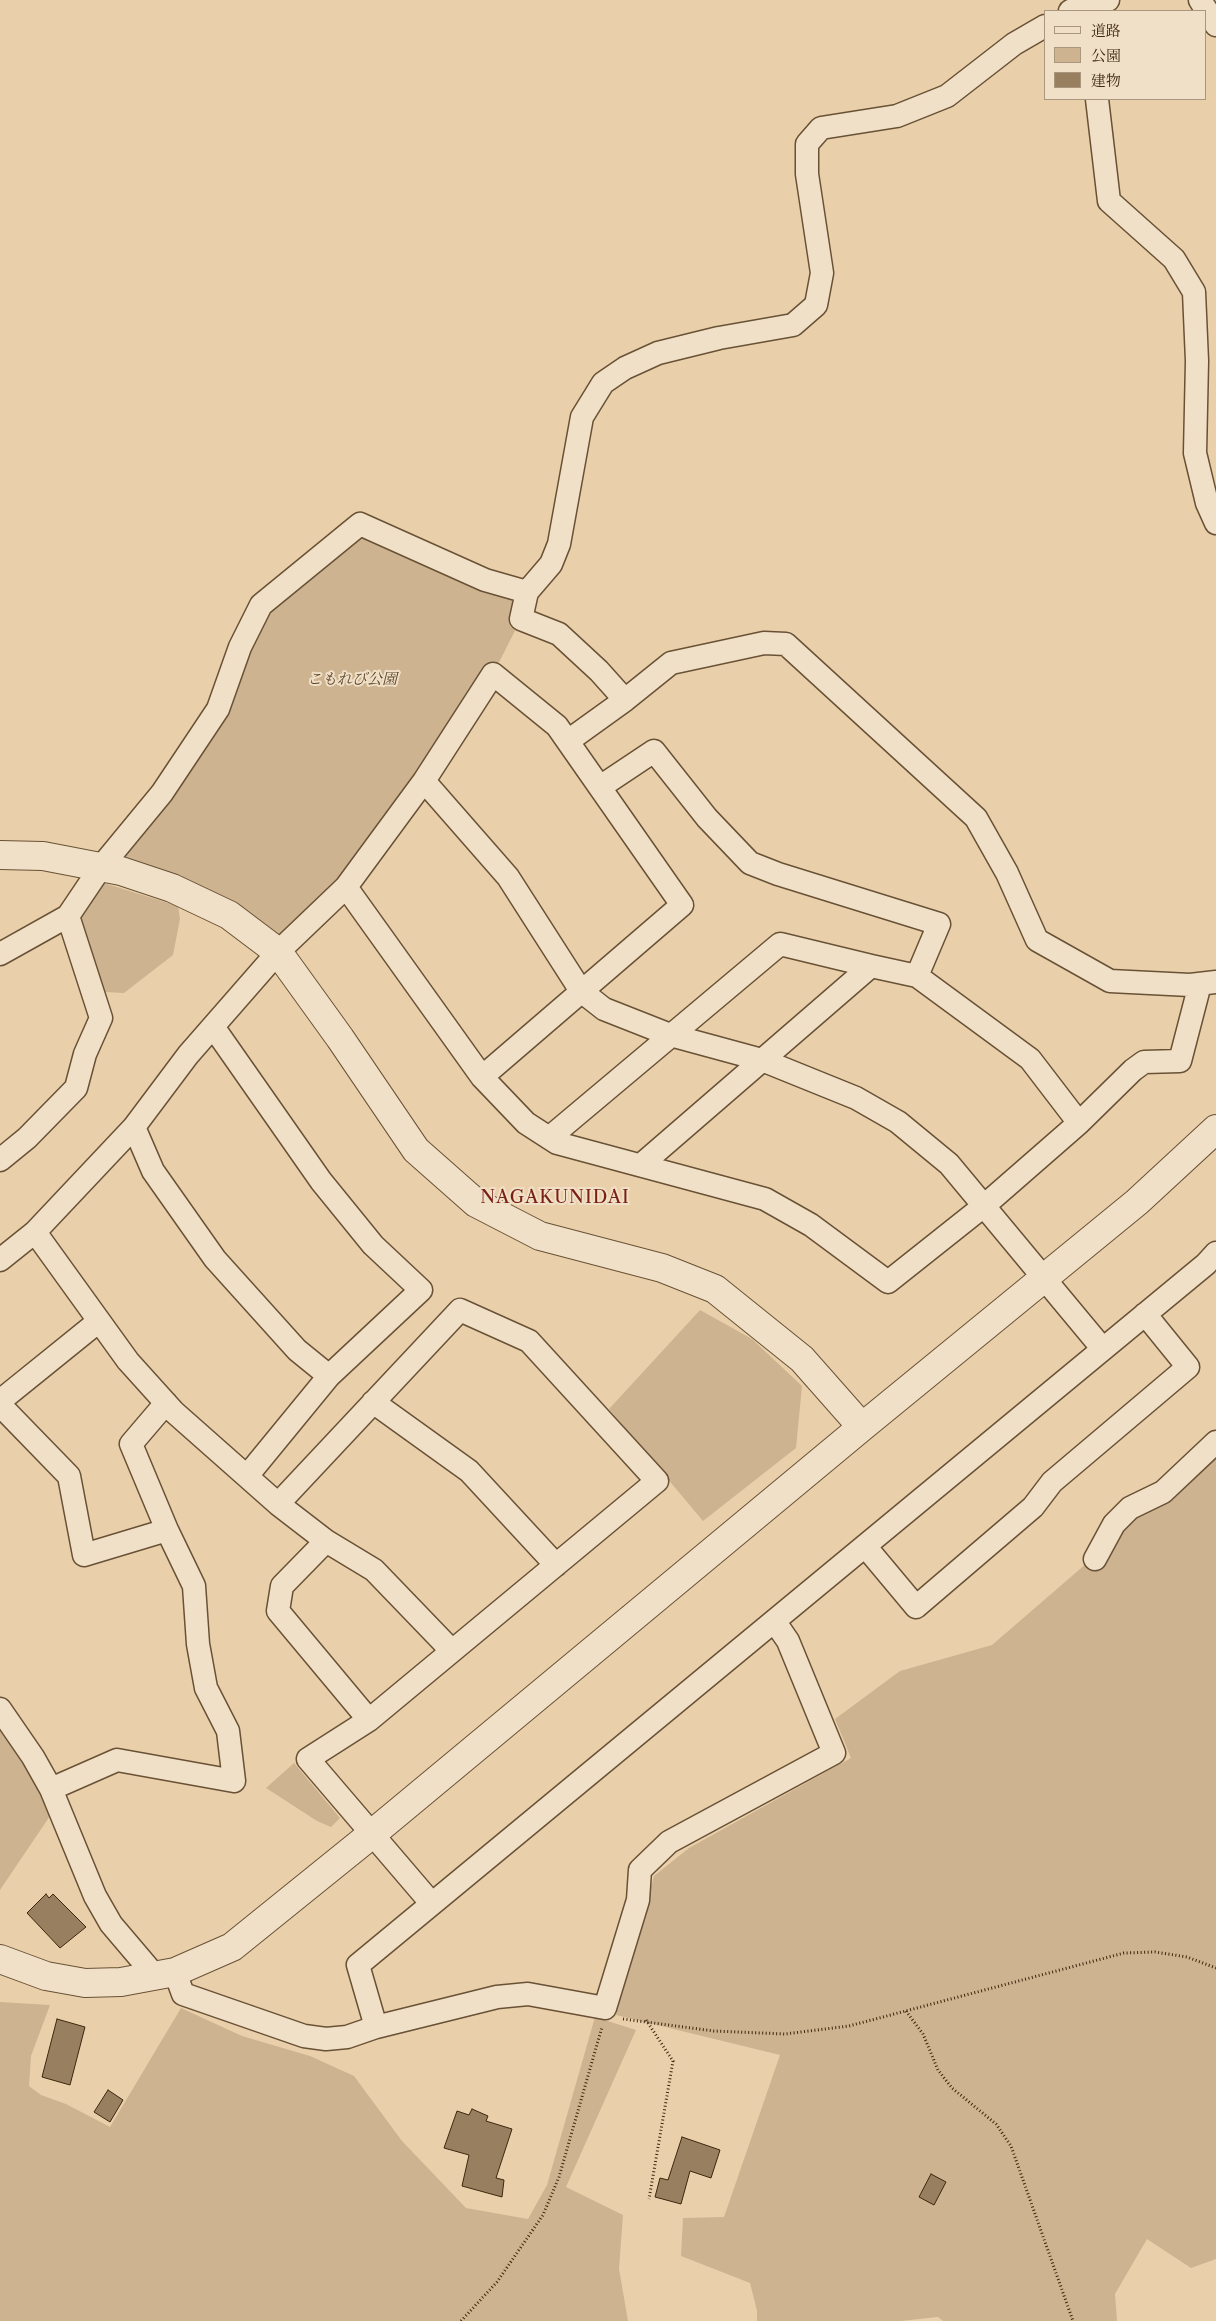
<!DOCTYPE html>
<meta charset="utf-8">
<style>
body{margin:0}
#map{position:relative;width:1216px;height:2321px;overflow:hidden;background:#ead0aa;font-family:"Libre Caslon Text","Noto Serif JP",serif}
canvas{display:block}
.legend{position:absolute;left:1044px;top:10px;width:162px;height:90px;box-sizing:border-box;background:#f1e0c8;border:1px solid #a9967e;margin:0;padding:6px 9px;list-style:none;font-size:15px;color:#3d270e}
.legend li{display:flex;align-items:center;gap:10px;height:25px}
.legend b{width:25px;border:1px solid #a9967e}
</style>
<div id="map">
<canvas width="1216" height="2321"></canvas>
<ul class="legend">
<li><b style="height:6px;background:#f1e0c8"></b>道路</li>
<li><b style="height:14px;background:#cdb38f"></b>公園</li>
<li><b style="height:14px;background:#977f5f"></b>建物</li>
</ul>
</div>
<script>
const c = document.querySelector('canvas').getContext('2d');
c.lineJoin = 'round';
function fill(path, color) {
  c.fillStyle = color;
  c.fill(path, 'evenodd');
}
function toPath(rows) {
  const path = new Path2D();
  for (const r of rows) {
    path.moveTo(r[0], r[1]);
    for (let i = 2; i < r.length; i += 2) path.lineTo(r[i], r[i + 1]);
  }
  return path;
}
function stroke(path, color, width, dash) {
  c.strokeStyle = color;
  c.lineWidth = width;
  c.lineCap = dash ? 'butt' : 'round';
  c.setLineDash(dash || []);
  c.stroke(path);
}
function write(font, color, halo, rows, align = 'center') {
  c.font = font + ' "Libre Caslon Text","Noto Serif JP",serif';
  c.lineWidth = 4;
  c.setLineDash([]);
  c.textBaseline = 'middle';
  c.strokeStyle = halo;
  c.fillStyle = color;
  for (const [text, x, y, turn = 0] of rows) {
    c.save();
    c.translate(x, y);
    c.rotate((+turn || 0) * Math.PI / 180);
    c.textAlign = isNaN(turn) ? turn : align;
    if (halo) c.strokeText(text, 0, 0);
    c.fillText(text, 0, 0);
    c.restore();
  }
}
fill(toPath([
 [360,524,527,592,521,619,493,674,424,781,278,952,101,867,162,793,261,605],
 [94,880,178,906,180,919,173,955,124,993,105,992,85,948,76,917],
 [700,1310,752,1339,802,1386,796,1448,703,1521,609,1409],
 [1216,1445,1216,2259,1191,2268,1147,2239,1115,2294,1117,2321,943,2321,938,2317,901,2321,757,2321,757,2311,750,2283,681,2256,683,2218,724,2217,780,2055,616,2015,654,1876,689,1848,851,1758,835,1719,900,1671,992,1645,1087,1563,1112,1531],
 [0,1723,54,1810,0,1890],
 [294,1763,340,1818,331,1827,317,1821,266,1788],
 [0,2002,50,2005,31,2056,29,2086,41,2095,66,2104,110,2127,181,2008,242,2036,310,2056,354,2076,402,2141,466,2208,528,2219,547,2185,595,2017,636,2030,566,2187,623,2215,619,2269,628,2321,0,2321]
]), '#cdb38f');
const building = toPath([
 [46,1894,49,1898,53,1894,86,1927,60,1948,27,1913,46,1894],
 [57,2019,85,2027,70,2085,42,2077,57,2019],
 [108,2090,123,2100,110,2122,94,2112,108,2090],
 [472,2109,488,2116,486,2121,512,2129,496,2178,504,2180,502,2197,462,2186,469,2155,444,2148,457,2111,469,2115,472,2109],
 [682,2137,720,2150,711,2178,690,2171,681,2204,655,2197,660,2178,668,2180,682,2137],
 [931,2174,946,2182,934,2205,919,2197,931,2174]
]);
fill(building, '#977f5f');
stroke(building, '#3d270e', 1);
const minor = toPath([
 [1200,0,1216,25],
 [1070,11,1086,4,1108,0],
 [1045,26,1014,44,947,96,897,116,821,128,807,144,807,174,822,273,816,305,793,325,719,338,658,353,625,368,603,383,582,417,559,544,551,564,527,592,521,619,559,634,599,671,625,700,671,663,764,643,786,644,976,818,1007,873,1037,940,1110,981,1190,985,1216,982],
 [1097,99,1109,201,1174,259,1194,292,1197,361,1195,453,1207,503,1216,523],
 [568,741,625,700],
 [424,781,508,877,581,991,604,1009,670,1035,762,1060,856,1098,898,1122,949,1164,1102,1348],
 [600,787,654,751,707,818,750,863,778,874,939,924,917,976],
 [346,887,482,1077,526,1123,557,1143,765,1199,811,1225,888,1282,985,1205,1079,1123,1030,1059,917,976,871,966,641,1165],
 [0,954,68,916,101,867,162,793,218,709,240,647,261,605,360,524,485,580,527,592],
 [214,1028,321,1181,373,1245,421,1290,329,1376,247,1476],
 [1079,1123,1133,1070,1144,1062,1180,1061,1200,984],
 [134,1127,153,1171,215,1259,297,1350,329,1376],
 [549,1138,780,944,871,966],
 [0,1160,27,1138,76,1088,85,1054,101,1018,68,916],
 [35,1232,128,1361,174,1412,278,1504,326,1541,282,1586,278,1611,369,1720],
 [0,1260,35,1232,134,1127,188,1055,278,952,346,887,424,781,493,674,557,726,682,905,482,1077],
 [0,1401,99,1321],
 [373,1402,469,1471,556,1565],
 [166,1403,131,1444,167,1530],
 [0,1405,69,1476,84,1555,167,1530,194,1586,198,1644,206,1688,228,1731,234,1781,117,1760,51,1789],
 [278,1504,460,1310,529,1341,657,1481,369,1720,308,1759,432,1904],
 [326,1541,374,1570,452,1651],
 [865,1546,916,1607,1033,1507,1052,1482,1188,1367,1145,1314],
 [1095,1559,1114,1524,1130,1508,1163,1492,1216,1442],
 [0,1709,33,1757,51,1789,95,1896,111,1924,156,1977],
 [175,1972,183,1994,304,2036,326,2039,347,2037,376,2027,497,1997,528,1994,605,2008,638,1900,640,1870,669,1842,834,1753,788,1641,775,1622],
 [376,2027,358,1965,1206,1264,1216,1253]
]);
const tertiary = toPath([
 [0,855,43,856,121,871,172,888,229,915,278,952,340,1038,416,1150,476,1203,540,1236,662,1268,715,1289,802,1359,862,1427],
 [0,1959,46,1976,85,1983,121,1982,175,1972,232,1947,372,1834,862,1427,1137,1202,1216,1129]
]);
stroke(minor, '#685135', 25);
stroke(tertiary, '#685135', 30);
stroke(toPath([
 [906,2011,923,2034,938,2070,952,2088,996,2124,1011,2146,1073,2321],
 [623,2019,714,2031,785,2034,849,2026,1124,1953,1155,1952,1187,1957,1216,1968],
 [646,2020,673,2061,649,2199],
 [461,2321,497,2282,543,2215,559,2177,602,2027]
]), '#3d270e', 3, [1, 2.5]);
stroke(minor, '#f1e0c8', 22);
stroke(tertiary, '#f1e0c8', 28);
write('italic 15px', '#5a4328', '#f1e0c8', [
 ["こもれび公園",352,680]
]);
c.letterSpacing = '1px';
write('18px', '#7a1f14', '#f1e0c8', [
 ["NAGAKUNIDAI",555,1198]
]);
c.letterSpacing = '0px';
</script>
